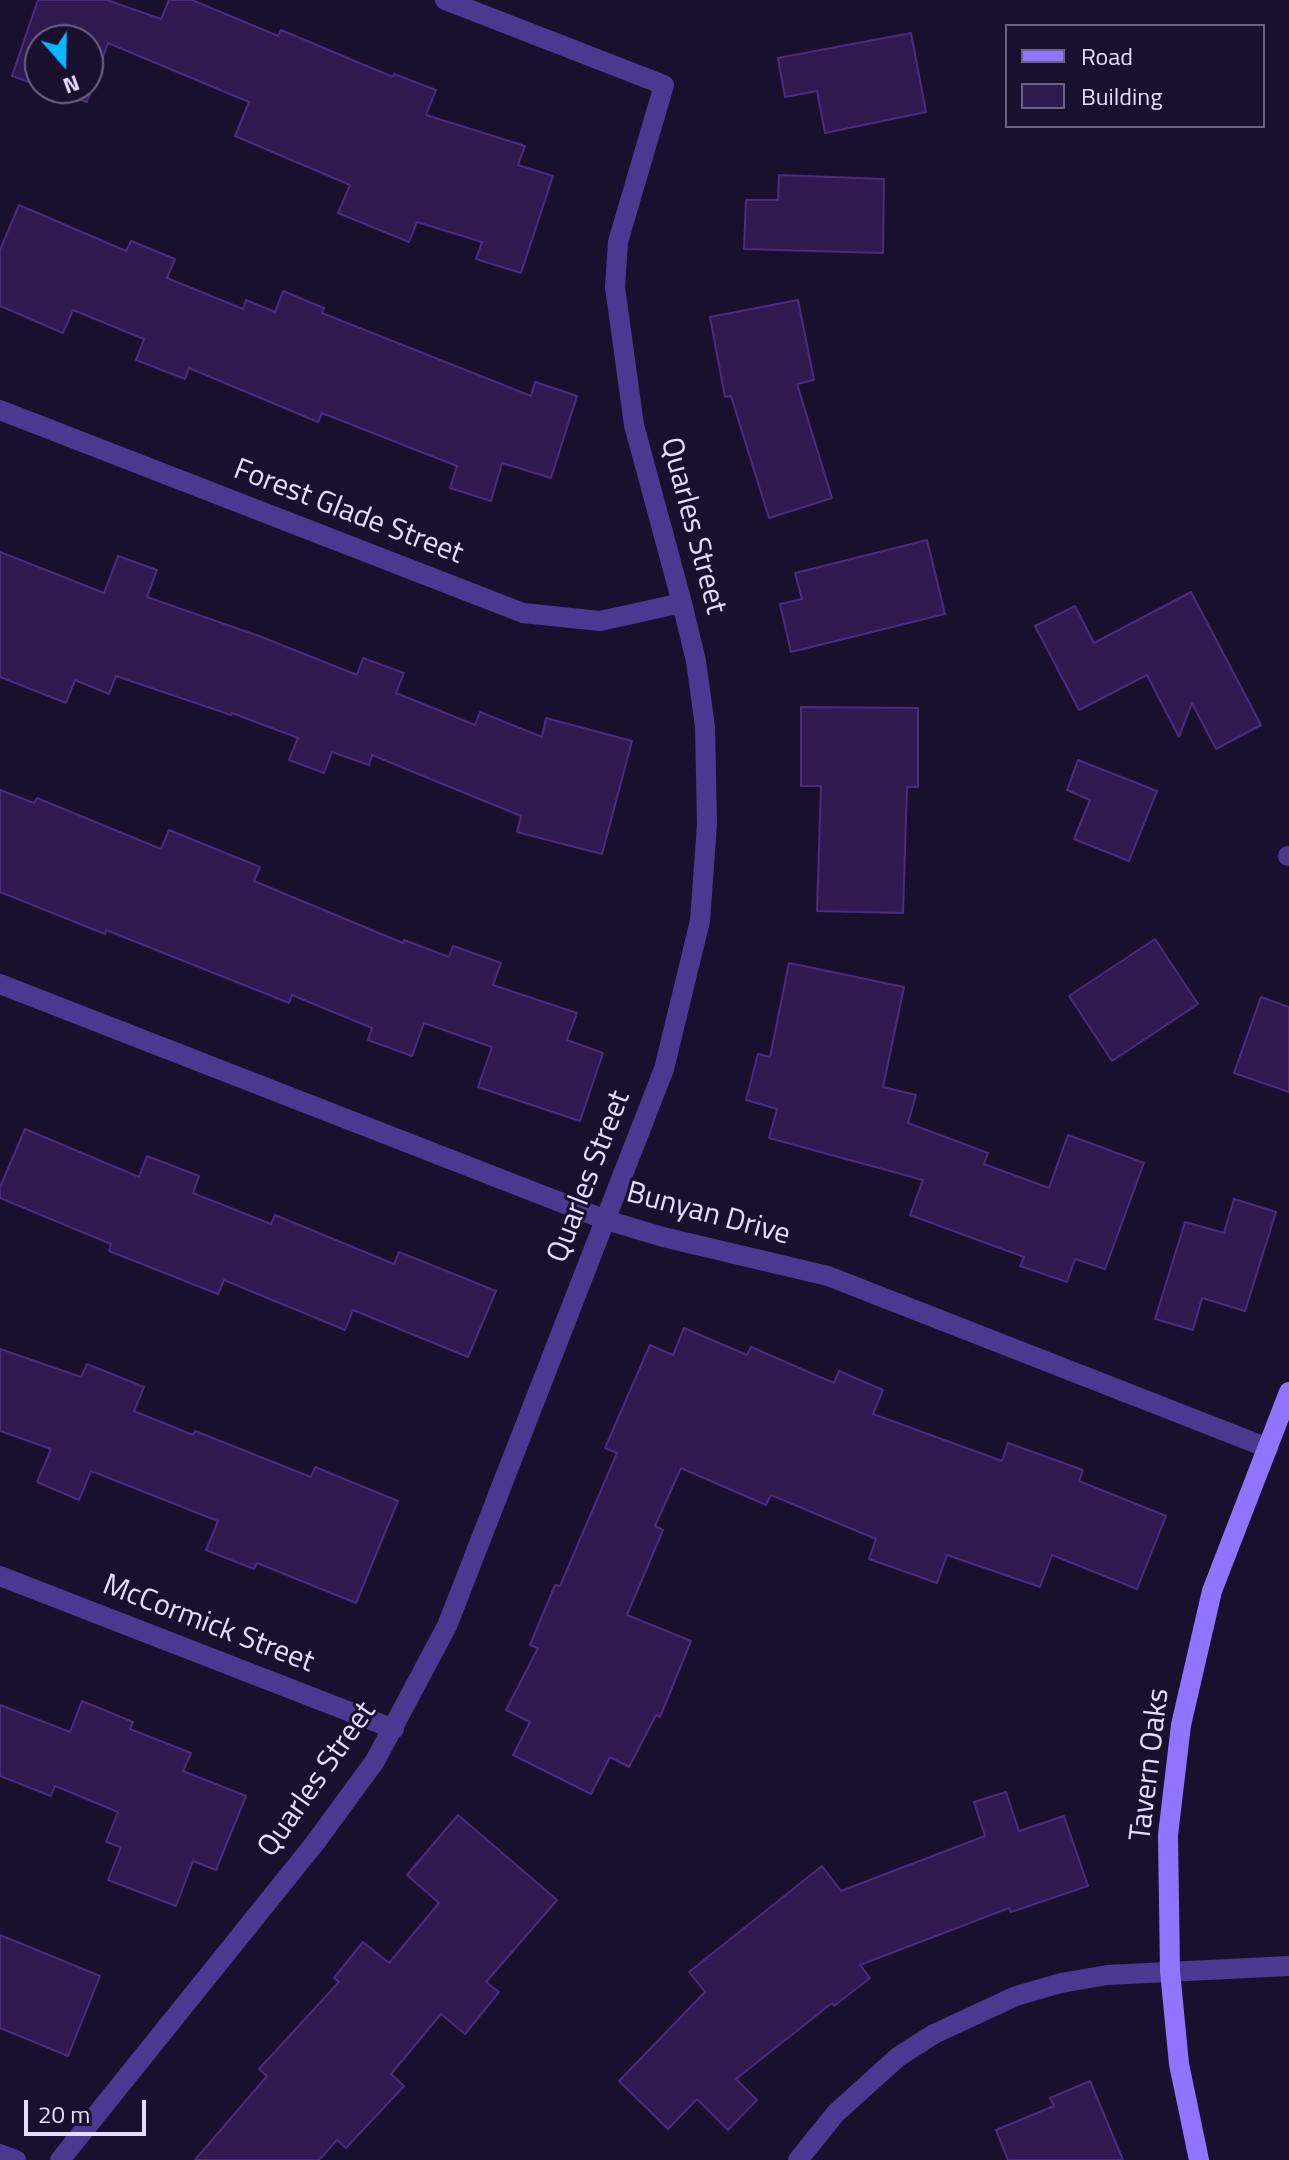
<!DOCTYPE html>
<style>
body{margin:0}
#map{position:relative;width:1289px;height:2160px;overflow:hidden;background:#1a102e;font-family:"Titillium Web",sans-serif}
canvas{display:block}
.legend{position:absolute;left:1005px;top:24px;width:260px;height:104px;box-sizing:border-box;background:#1a102e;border:2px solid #6c6282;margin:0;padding:10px 14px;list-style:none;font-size:24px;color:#e7dcff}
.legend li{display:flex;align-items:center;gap:16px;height:40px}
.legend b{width:40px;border:2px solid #6c6282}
.north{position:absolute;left:24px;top:24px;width:80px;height:80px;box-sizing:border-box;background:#1a102e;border:2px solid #6c6282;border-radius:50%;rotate:160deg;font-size:22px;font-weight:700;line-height:32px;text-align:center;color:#e7dcff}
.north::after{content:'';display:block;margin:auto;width:28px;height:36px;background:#08b8ff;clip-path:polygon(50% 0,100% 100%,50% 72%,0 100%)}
.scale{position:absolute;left:24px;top:2100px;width:122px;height:36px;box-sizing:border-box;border:4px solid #e7dcff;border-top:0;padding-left:10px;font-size:24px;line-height:28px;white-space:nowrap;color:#e7dcff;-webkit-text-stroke:6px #1a102e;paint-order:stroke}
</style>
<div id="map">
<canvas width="1289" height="2160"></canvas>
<ul class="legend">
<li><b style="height:10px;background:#9173ff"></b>Road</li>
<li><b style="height:22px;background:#2f1a50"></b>Building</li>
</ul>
<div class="north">N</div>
<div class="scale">20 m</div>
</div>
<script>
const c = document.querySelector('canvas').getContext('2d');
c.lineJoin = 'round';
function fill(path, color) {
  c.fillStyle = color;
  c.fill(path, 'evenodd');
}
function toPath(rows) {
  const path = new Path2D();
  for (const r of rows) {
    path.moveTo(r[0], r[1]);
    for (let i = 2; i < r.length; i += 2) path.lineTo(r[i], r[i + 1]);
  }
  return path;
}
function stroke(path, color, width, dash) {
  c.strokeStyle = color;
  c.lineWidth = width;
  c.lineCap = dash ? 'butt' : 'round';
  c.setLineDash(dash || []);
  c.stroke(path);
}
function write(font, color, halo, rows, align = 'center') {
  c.font = font + ' "Titillium Web",sans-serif';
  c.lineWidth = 6;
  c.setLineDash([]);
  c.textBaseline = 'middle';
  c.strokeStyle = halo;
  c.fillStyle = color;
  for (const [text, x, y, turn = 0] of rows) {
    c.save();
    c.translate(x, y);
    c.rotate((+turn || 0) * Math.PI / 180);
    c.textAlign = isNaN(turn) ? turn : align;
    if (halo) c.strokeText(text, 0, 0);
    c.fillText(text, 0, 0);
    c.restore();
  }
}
const building = toPath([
 [38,0,107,0,161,19,169,0,192,0,278,36,281,30,393,77,394,74,436,90,426,115,525,146,518,165,553,176,521,273,476,259,482,242,417,222,409,242,338,213,350,185,235,136,249,102,108,43,87,102,46,88,88,88,88,40,40,40,40,86,12,76,38,0],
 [911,33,926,112,825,133,817,91,785,97,778,58,911,33],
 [779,175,884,179,883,253,744,249,746,200,778,200,779,175],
 [19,205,126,251,131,241,175,259,167,278,243,309,246,300,275,312,283,291,324,308,322,313,531,396,535,382,577,396,551,478,502,463,491,501,450,488,457,466,322,413,318,422,189,368,185,379,136,360,144,339,73,310,63,333,0,306,0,250,19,205],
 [798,300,814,380,797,384,832,498,769,518,731,396,725,397,710,317,798,300],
 [927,540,945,614,791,652,780,604,802,599,795,573,927,540],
 [0,552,104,593,118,556,157,570,147,597,259,636,357,675,363,658,404,673,396,693,475,725,480,712,542,737,546,718,632,741,602,854,517,832,521,816,372,755,369,765,332,752,324,773,289,760,298,738,232,713,231,715,116,676,109,694,75,680,66,703,0,677,0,552],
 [1191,592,1261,725,1216,749,1192,703,1179,737,1147,675,1079,710,1035,626,1075,606,1094,643,1191,592],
 [801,707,918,708,918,787,907,787,903,913,817,911,821,786,801,786,801,707],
 [1078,760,1157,791,1129,861,1074,839,1090,800,1067,790,1078,760],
 [0,790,34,803,37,798,161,849,169,830,260,867,254,881,403,943,404,940,449,957,453,946,501,963,493,985,577,1013,567,1040,603,1053,580,1121,478,1087,492,1047,424,1023,412,1056,368,1040,372,1028,292,995,289,1003,106,930,105,934,0,892,0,790],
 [1155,939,1198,1004,1112,1061,1069,996,1155,939],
 [789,963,904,987,883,1087,916,1095,908,1123,988,1153,984,1164,1049,1188,1068,1135,1144,1163,1105,1269,1075,1259,1067,1282,1020,1266,1024,1257,910,1215,923,1180,769,1138,777,1109,746,1100,758,1054,770,1057,789,963],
 [1261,997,1289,1007,1289,1092,1234,1073,1261,997],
 [25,1129,139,1177,147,1156,199,1176,193,1193,271,1224,275,1215,394,1264,399,1252,496,1291,468,1357,353,1310,345,1330,224,1280,218,1294,109,1251,111,1244,0,1198,0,1187,25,1129],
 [1234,1199,1276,1212,1245,1311,1202,1298,1193,1330,1155,1319,1185,1222,1224,1233,1234,1199],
 [684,1328,747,1355,751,1347,834,1383,839,1371,883,1390,873,1414,1002,1461,1008,1443,1083,1470,1079,1481,1166,1516,1137,1589,1052,1555,1040,1587,947,1555,937,1583,869,1559,876,1539,771,1495,766,1505,681,1468,655,1526,663,1530,627,1615,691,1641,660,1717,656,1715,629,1767,610,1757,591,1794,513,1755,530,1722,506,1710,538,1648,530,1645,555,1585,560,1586,617,1453,605,1448,650,1345,673,1355,684,1328],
 [0,1349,81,1377,87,1364,144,1387,134,1411,193,1435,195,1431,311,1477,315,1467,398,1501,356,1603,257,1563,254,1569,206,1550,218,1521,91,1471,79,1500,37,1482,51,1449,0,1431,0,1349],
 [82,1701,133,1722,130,1729,191,1753,183,1771,246,1796,216,1870,193,1861,176,1906,108,1880,121,1847,106,1842,118,1812,55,1786,51,1796,0,1776,0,1705,70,1732,82,1701],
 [1006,1792,1019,1831,1064,1816,1088,1886,1011,1912,1009,1908,860,1965,870,1978,834,2006,832,2003,736,2079,757,2100,728,2130,697,2099,668,2129,619,2081,705,1992,689,1972,822,1866,841,1891,985,1836,974,1802,1006,1792],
 [458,1815,557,1900,486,1982,499,1992,465,2034,441,2014,391,2074,404,2086,346,2148,337,2140,319,2160,195,2160,267,2076,259,2069,339,1982,334,1978,363,1942,389,1963,439,1903,407,1875,458,1815],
 [0,1935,100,1976,68,2056,0,2028,0,1935],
 [1090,2081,1123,2160,1008,2160,996,2130,1054,2106,1050,2098,1090,2081]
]);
fill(building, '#2f1a50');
stroke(building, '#4b2b7e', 2);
stroke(toPath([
 [0,410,523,613,600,621,682,603],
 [1288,856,1289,856],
 [0,984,606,1220,663,1237,828,1276,1268,1448],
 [0,1576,394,1729],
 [0,2154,16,2160],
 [60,2160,315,1843,375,1761,447,1626,664,1069,700,921,707,824,705,727,696,661,682,603,634,425,615,287,618,242,664,85,445,0],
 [798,2160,836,2113,898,2057,934,2034,1016,1996,1061,1983,1107,1975,1289,1966]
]), '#4c3890', 20);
stroke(toPath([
 [1199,2160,1179,2064,1170,1971,1168,1835,1181,1725,1212,1591,1289,1392]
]), '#9173ff', 20);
write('30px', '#e7dcff', '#1a102e', [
 ["Forest Glade Street",348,513,21],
 ["Quarles Street",692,526,75],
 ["Quarles Street",590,1177,-69],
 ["Bunyan Drive",708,1215,15],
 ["McCormick Street",208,1625,21],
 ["Tavern Oaks",1151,1765,-83],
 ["Quarles Street",318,1780,-55]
]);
</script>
